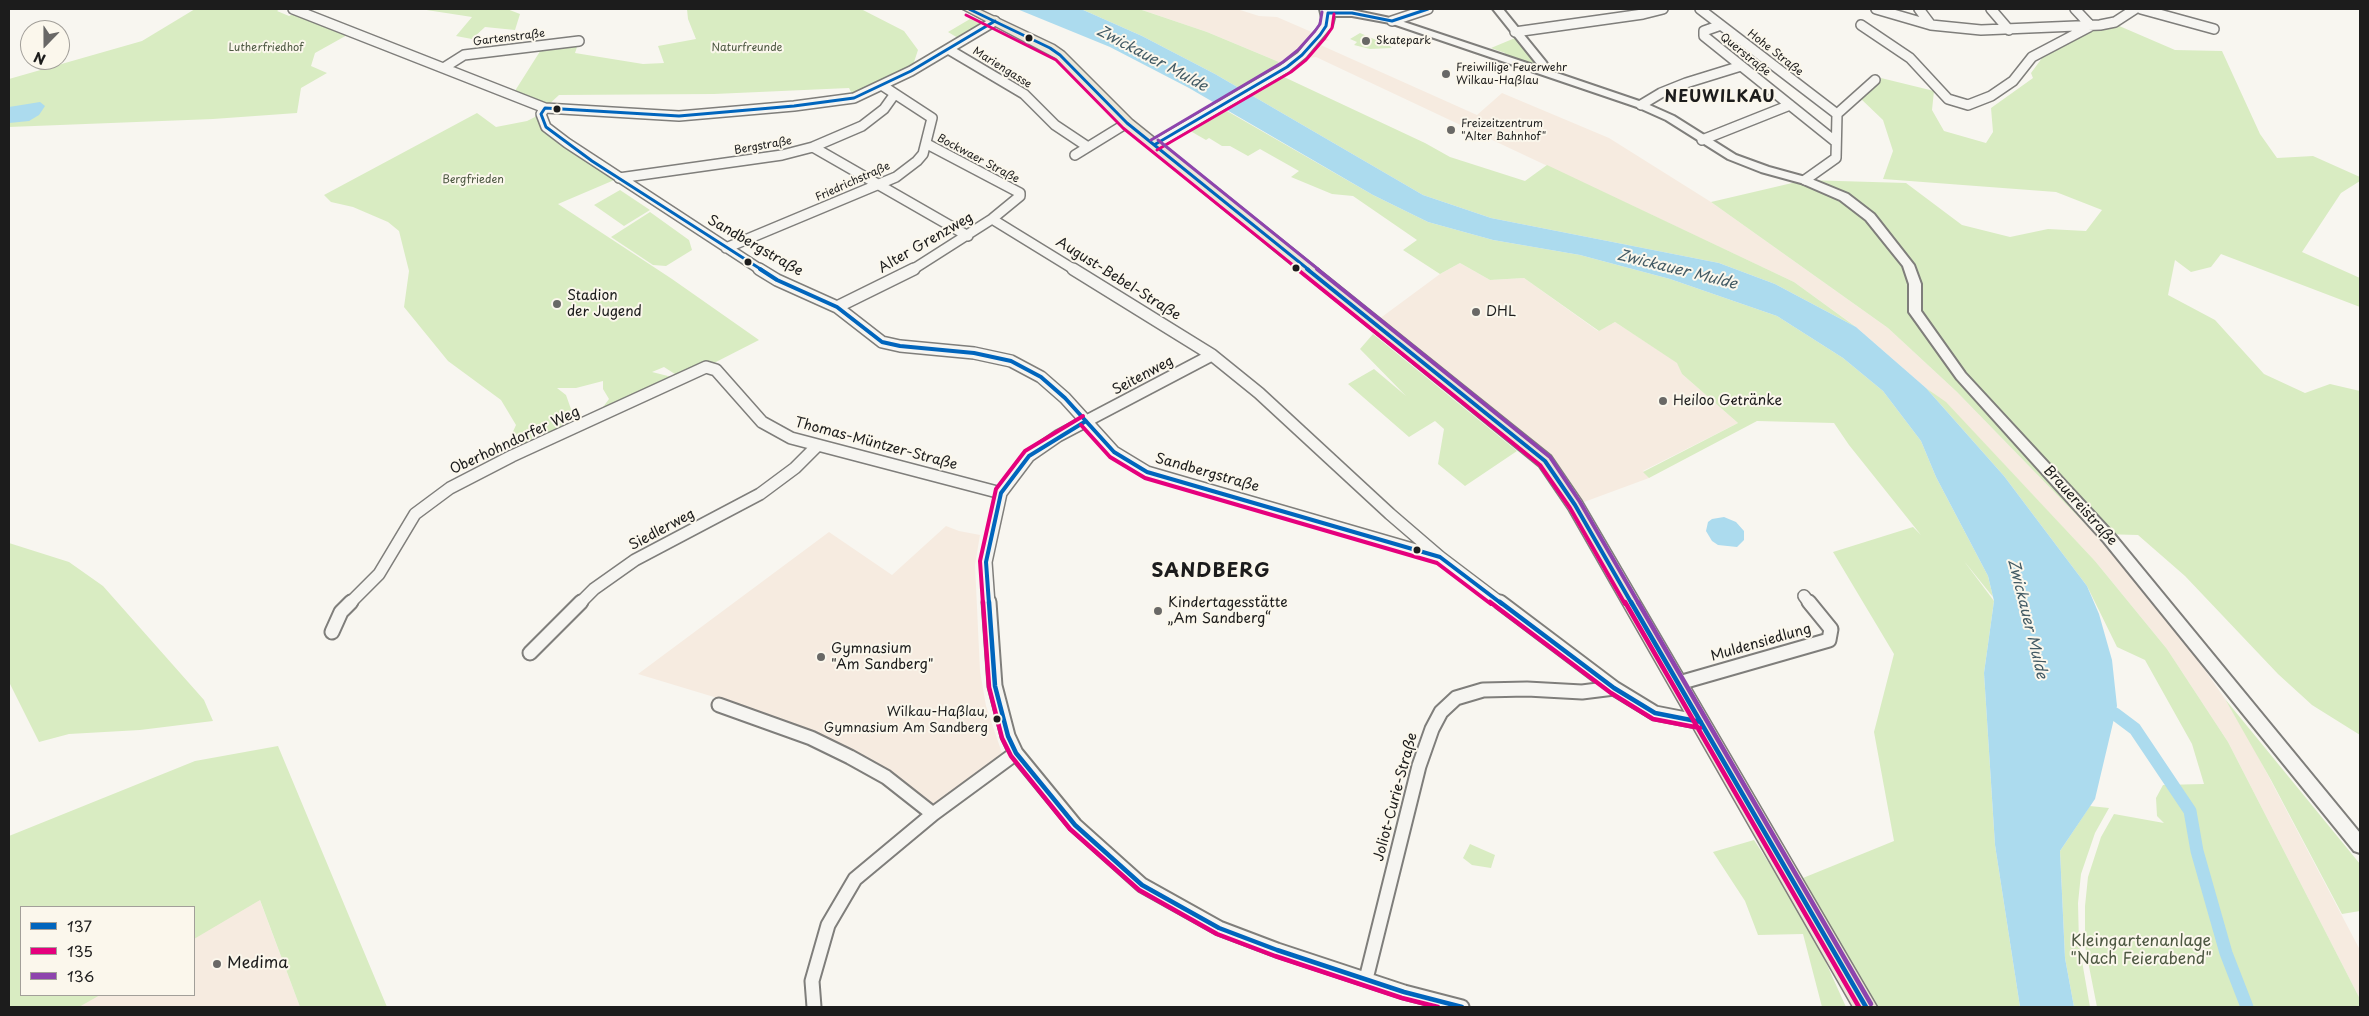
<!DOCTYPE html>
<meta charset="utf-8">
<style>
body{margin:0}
#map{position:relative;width:2369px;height:1016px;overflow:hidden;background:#f8f6f0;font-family:"Playpen Sans",sans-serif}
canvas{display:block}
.frame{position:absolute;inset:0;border:10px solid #1c1c1c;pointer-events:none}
.legend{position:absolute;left:20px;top:906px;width:175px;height:90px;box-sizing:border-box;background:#fbf7ec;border:1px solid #a29f99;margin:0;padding:6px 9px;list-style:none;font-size:15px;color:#1c1c1c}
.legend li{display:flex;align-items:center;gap:10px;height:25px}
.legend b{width:25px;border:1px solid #a29f99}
.north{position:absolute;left:20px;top:20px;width:50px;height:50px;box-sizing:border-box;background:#fbf7ec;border:1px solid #a29f99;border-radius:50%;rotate:202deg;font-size:14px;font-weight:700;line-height:20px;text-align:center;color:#1c1c1c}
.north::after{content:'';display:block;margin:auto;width:18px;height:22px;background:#696866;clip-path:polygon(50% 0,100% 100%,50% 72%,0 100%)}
</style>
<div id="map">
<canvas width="2369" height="1016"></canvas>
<div class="frame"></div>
<ul class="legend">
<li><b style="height:6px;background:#0065bd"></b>137</li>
<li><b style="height:6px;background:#e5007d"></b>135</li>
<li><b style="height:6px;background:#8e44ad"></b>136</li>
</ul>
<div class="north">N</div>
</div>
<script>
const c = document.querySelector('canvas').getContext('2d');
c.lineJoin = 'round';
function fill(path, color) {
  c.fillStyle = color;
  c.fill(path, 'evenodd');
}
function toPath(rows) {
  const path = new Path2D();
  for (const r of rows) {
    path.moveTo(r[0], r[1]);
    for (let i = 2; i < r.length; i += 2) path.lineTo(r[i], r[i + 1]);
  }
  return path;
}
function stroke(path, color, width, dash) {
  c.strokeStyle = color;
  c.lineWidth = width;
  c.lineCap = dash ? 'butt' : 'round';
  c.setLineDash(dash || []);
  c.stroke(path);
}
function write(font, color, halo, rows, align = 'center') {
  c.font = font + ' "Playpen Sans",sans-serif';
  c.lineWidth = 4;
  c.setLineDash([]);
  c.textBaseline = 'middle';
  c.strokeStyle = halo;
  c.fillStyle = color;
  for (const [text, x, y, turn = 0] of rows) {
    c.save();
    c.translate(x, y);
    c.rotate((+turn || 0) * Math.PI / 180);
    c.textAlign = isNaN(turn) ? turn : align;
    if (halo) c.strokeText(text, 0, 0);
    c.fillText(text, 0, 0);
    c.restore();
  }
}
fill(toPath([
 [1139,9,1237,9,1259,16,1277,17,1330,40,1316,43,1477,115,1502,93,1609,138,1711,202,1888,328,1957,392,2097,536,2158,606,2189,647,2225,699,2251,743,2360,950,2360,999,2228,742,2167,649,2095,561,1946,403,1926,388,1855,326,1794,282,1316,57,1279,62,1207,32],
 [1460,263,1490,280,1524,278,1598,331,1615,322,1678,363,1682,374,1738,423,1643,471,1649,478,1584,502,1548,457,1375,322,1440,274],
 [946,526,959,531,980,535,975,565,980,671,986,706,1002,753,999,758,934,806,763,717,714,697,638,674,829,532,892,575],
 [220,794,300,1007,9,1007,9,869],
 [21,907,194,907,194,995,21,995]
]), '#f6ebe0');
fill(toPath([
 [195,9,280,9,277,11,289,16,295,13,349,34,315,53,311,66,327,73,301,88,297,113,213,119,9,127,9,79,142,41],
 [420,9,507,9,520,14,515,30,485,27,472,39,456,36,472,17],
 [687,9,861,9,904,31,918,50,911,71,854,98,849,88,714,94,559,95,545,108,513,94,544,45,579,41,575,53,643,64,664,63,658,46,696,39,688,19],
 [1081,9,1139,9,1207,32,1279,62,1275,66,1284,77,1425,143,1450,157,1525,181,1547,165,1794,282,1856,327,1775,284,1719,263,1491,218,1423,195,1215,74,1142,36],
 [970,19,982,24,958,38,948,32],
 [2117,25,2175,50,2222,51,2260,134,2277,158,2313,156,2360,177,2360,181,2341,193,2302,252,2360,278,2360,307,2221,254,2211,267,2191,272,2175,260,2168,295,2215,320,2264,374,2305,393,2330,384,2360,391,2360,735,2312,705,2278,674,2185,576,2138,535,2101,534,2097,536,1957,392,1888,328,1711,202,1805,180,1906,183,1962,225,2010,237,2048,229,2086,231,2102,210,2056,192,1883,179,1893,151,1883,120,1860,98,1881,78,1934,91,1932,110,1944,131,1986,143,1993,132,1991,108,2033,78,2031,73,2042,58,2096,29],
 [1360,33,1390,46,1392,48,1370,49,1354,45,1357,42,1350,39],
 [1515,38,1535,59,1535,64,1530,65,1504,57,1505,53,1491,48],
 [1220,107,1373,195,1428,222,1493,240,1580,255,1670,279,1777,316,1843,358,1883,391,1921,441,1936,477,1988,576,1993,597,1964,561,1994,601,1984,673,1995,845,2020,1007,1873,1007,1798,880,1894,841,1874,732,1894,654,1833,552,1913,527,1921,535,1849,445,1834,423,1757,421,1649,478,1643,472,1738,423,1682,374,1677,363,1615,322,1599,331,1524,278,1490,280,1460,263,1440,274,1403,250,1417,240,1353,196,1332,194,1291,177,1299,171,1260,149,1248,156,1230,146,1222,146,1209,138,1206,140,1185,128],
 [477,113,496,127,527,121,541,114,546,127,619,178,558,204,672,279,759,340,714,363,707,363,678,376,664,367,652,372,672,377,600,411,609,399,603,389,603,381,576,388,557,388,566,395,572,412,561,426,579,422,550,435,538,429,533,433,531,444,525,446,518,438,512,438,511,436,516,425,501,400,448,361,404,307,409,271,399,231,388,222,353,207,331,202,324,195],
 [620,190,650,210,624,226,594,205],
 [650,212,689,240,692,250,666,266,653,265,611,237],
 [1373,334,1464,408,1517,451,1465,486,1438,464,1444,429,1435,421,1409,437,1348,384,1374,369,1406,396,1360,349],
 [1926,388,1946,402,2095,561,2167,649,2228,742,2360,999,2360,1007,2097,1007,2085,946,2085,906,2088,877,2101,837,2114,814,2164,823,2157,816,2156,798,2163,785,2204,784,2192,744,2145,660,2117,647,2087,586,2004,476],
 [9,543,69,562,103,586,204,700,213,721,140,730,69,734,39,742,9,682],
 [2225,699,2360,864,2360,911,2342,914,2271,780],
 [278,746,387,1007,300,1007,260,900,194,939,194,907,21,907,21,995,100,995,79,1007,9,1007,9,836,195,761],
 [2090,806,2109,808,2095,833,2081,874,2078,903,2079,944,2090,1007,2074,1007,2065,958,2060,851],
 [1754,840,1780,880,1823,956,1846,1007,1822,1007,1803,934,1758,935,1745,901,1713,852],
 [1470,844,1495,855,1491,868,1472,865,1463,858]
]), '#d9ecc2');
fill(toPath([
 [1017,9,1081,9,1142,36,1215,74,1423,195,1491,218,1719,263,1775,284,1856,327,1926,388,2004,476,2087,586,2099,614,2112,660,2117,706,2095,799,2060,851,2065,958,2074,1007,2020,1007,1995,845,1984,673,1994,601,1988,576,1936,477,1921,441,1883,391,1843,358,1777,316,1670,279,1580,255,1493,240,1428,222,1373,195,1189,88,1110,47],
 [40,102,45,106,39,115,29,121,9,123,9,107],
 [1724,517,1736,522,1744,531,1744,540,1737,547,1718,545,1712,541,1706,531,1708,522,1712,519]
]), '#acdbee');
stroke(toPath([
 [2115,714,2135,729,2190,811,2197,851,2226,953,2247,1007]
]), '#acdbee', 13);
const minorFar2 = toPath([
 [293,9,545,108,679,116,794,106,854,98,911,71,995,21],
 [1700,9,1837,114],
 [1876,9,1931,25,1981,30,2100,25,2115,22,2135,9],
 [1919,9,1931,25],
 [1991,9,2009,30],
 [2075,9,2091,26],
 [2141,9,2214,29],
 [1392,21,1428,9],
 [1721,25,1704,31,1704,36,1836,142],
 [1861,25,1910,58,1948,99,1968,105,1991,96,2013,81,2032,57,2091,26],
 [1515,32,1643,14,1663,9],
 [948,49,1024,94,1055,125,1088,147],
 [445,67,464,55,579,41],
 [1641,105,1661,93,1686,83,1741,66],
 [545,108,541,114,546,127,567,143,761,270],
 [1702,140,1790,105],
 [813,147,968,236],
 [1075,155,1127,123],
 [619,178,782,155,813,147,862,126,884,109,894,95],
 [1805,180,1836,158,1837,114,1875,80],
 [992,219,1075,270],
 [726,248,896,177,917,161,923,154,932,118,883,86],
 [912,270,992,219,1020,196,1020,193,927,144]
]);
const minorFar1 = toPath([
 [759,269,777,280,837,307,882,342,900,346,974,353,1011,361,1041,377,1065,398,1114,452,1147,472,1440,557],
 [1073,269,1212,355,1259,393,1390,514,1440,557,1502,604],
 [837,307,914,269],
 [1804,596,1810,604],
 [349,604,379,574,415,514,450,488,512,456,706,367,716,370,762,422,791,438,1001,493],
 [579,604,594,589,635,560,760,494,795,468,817,446],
 [989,604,986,562,1001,493,1029,456,1058,436,1212,355]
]);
const minor = toPath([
 [989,602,995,686,1008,736,1016,753,1075,825,1142,885,1219,928,1277,950,1404,992,1462,1007],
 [1500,602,1614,688,1655,713,1701,722],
 [332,632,341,612,351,602],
 [530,653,581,602],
 [1679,683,1829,640,1831,629,1809,602],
 [719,705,811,738,850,757,886,777,933,814],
 [1366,979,1419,766,1432,729,1441,712,1456,698,1483,690,1527,689,1582,692,1614,688],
 [814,1007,812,981,828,925,855,879,933,814,1016,753]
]);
const tertiary = toPath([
 [1493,9,1503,9,1546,62,1547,64,1545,69,1645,103,1674,116,1736,155,1769,167,1809,178,1848,194,1874,214,1914,265,1921,284,1921,311,1965,373,2114,534,2360,833,2360,853,2354,851,2104,542,1957,379,1909,312,1909,284,1903,266,1866,220,1840,200,1801,183,1761,172,1728,159,1666,120,1637,107,1390,23,1352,16,1328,16,1323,13,1328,10,1352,10,1395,19,1536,66,1537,64,1493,9]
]);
const secondary = toPath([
 [1320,9,1330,9,1334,18,1332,26,1306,57,1288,72,1158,148,1150,148,1148,145,1150,142,1280,66,1298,53,1320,26,1322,18,1320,9]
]);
const primary = toPath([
 [963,9,978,9,1054,45,1064,52,1132,120,1551,456,1581,500,1877,1007,1853,1007,1569,510,1539,466,1122,126,1056,58,963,9]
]);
stroke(minorFar2, '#7f7e7b', 12);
stroke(minorFar1, '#7f7e7b', 14);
stroke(minor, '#7f7e7b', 17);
stroke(tertiary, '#7f7e7b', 4);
stroke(secondary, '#7f7e7b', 4);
stroke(primary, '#7f7e7b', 3);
stroke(minorFar2, '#f6f5f1', 9);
stroke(minorFar1, '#f6f5f1', 11);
stroke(minor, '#f6f5f1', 13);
fill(tertiary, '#f6f5f1');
fill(secondary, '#f6f5f1');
fill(primary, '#ece7d8');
stroke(toPath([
 [969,9,1050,48,1060,55,1127,123,1309,270],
 [1328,13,1352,13,1392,21,1428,9],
 [1154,145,1287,67,1302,55,1320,35,1326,26,1328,13],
 [762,270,592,161,546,127,541,114,545,108,679,116,794,106,854,98,911,71,995,21]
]), '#0065bd', 3);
stroke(toPath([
 [760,269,777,280,837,307,882,342,900,346,974,353,1011,361,1041,377,1065,398,1114,452,1147,472,1440,557,1502,604],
 [1307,269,1545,461,1575,505,1632,604],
 [989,604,986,562,1001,493,1029,456,1086,421]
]), '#0065bd', 4);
stroke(toPath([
 [989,602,995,686,1008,736,1016,753,1075,825,1142,885,1219,928,1277,950,1404,992,1462,1007],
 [1500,602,1614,688,1655,713,1701,722],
 [1631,602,1866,1007]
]), '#0065bd', 4.5);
stroke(toPath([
 [966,15,1056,60,1123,128,1299,270],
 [1157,150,1291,72,1306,60,1325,38,1332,28,1334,14]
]), '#e5007d', 3);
stroke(toPath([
 [1297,269,1540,465,1570,508,1625,604],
 [1081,425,1110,457,1145,478,1437,563,1491,604],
 [983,604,980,561,996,489,1025,451,1083,416]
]), '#e5007d', 4);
stroke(toPath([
 [983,602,989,687,1002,738,1011,756,1070,829,1139,890,1217,934,1275,956,1402,998,1438,1007],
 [1490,602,1611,693,1653,719,1700,728],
 [1625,602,1859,1007]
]), '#e5007d', 4.5);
stroke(toPath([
 [1151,140,1283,62,1298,50,1315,31,1320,24,1322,12],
 [1158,140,1319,270]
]), '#8e44ad', 3);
stroke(toPath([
 [1317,269,1550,457,1580,502,1639,604]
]), '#8e44ad', 4);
stroke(toPath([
 [1638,602,1871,1004]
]), '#8e44ad', 4.5);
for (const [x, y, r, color] of [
 [1029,38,4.5,"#1c1c1c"],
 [1366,41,5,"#696866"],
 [1446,74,5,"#696866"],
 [557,109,4.5,"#1c1c1c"],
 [1451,130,5,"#696866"],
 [748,262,4.5,"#1c1c1c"],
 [1296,268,4.5,"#1c1c1c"],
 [557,304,5,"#696866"],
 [1476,312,5,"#696866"],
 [1663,401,5,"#696866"],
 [1417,550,4.5,"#1c1c1c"],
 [1158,611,5,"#696866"],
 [821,657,5,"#696866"],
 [997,719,4.5,"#1c1c1c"],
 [217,964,5,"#696866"]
]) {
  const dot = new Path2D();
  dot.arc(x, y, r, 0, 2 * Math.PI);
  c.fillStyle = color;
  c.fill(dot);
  stroke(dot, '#fbf7ec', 2);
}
write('11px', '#1c1c1c', '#fbf7ec', [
 ["Gartenstraße",509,38,-7],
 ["Hohe Straße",1775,53,38],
 ["Querstraße",1745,55,39],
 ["Mariengasse",1002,68,32],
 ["Bergstraße",763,146,-10],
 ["Bockwaer Straße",978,159,28],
 ["Friedrichstraße",853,182,-24]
]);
write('11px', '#1c1c1c', '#fbf7ec', [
 ["Skatepark",1376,41],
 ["Freiwillige Feuerwehr",1456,68],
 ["Wilkau-Haßlau",1456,81],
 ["Freizeitzentrum",1461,124],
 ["\"Alter Bahnhof\"",1461,137]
], 'left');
write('11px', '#4d5842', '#fbf7ec', [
 ["Lutherfriedhof",266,48],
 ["Naturfreunde",747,48],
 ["Bergfrieden",473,180]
]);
write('13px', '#1c1c1c', '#fbf7ec', [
 ["Wilkau-Haßlau,",988,712],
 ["Gymnasium Am Sandberg",988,728]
], 'right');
write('14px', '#1c1c1c', '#fbf7ec', [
 ["Alter Grenzweg",926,243,-30],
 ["Sandbergstraße",755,246,30],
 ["August-Bebel-Straße",1118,279,32],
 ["Seitenweg",1143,376,-28],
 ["Oberhohndorfer Weg",515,441,-25],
 ["Thomas-Müntzer-Straße",876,444,15],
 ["Sandbergstraße",1207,473,16],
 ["Brauereistraße",2080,506,48],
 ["Siedlerweg",662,530,-28],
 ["Muldensiedlung",1761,643,-16],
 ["Joliot-Curie-Straße",1396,797,-75]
]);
write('14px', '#1c1c1c', '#fbf7ec', [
 ["Stadion",567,296],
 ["der Jugend",567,312],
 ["DHL",1486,312],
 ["Heiloo Getränke",1673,401],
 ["Kindertagesstätte",1168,603],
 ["„Am Sandberg“",1168,619],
 ["Gymnasium",831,649],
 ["\"Am Sandberg\"",831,665]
], 'left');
write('italic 15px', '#435b65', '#fbf7ec', [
 ["Zwickauer Mulde",1152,59,28],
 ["Zwickauer Mulde",1677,270,14],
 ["Zwickauer Mulde",2027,619,76]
]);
c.letterSpacing = '1px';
write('bold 16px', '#1c1c1c', '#fbf7ec', [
 ["NEUWILKAU",1720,98]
]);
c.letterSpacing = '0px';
write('16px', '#4d5842', '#fbf7ec', [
 ["Kleingartenanlage",2141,942],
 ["\"Nach Feierabend\"",2141,960]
]);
write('16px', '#1c1c1c', '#fbf7ec', [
 ["Medima",227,964]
], 'left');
c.letterSpacing = '1px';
write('bold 19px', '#1c1c1c', '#fbf7ec', [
 ["SANDBERG",1211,572]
]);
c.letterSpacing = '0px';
</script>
